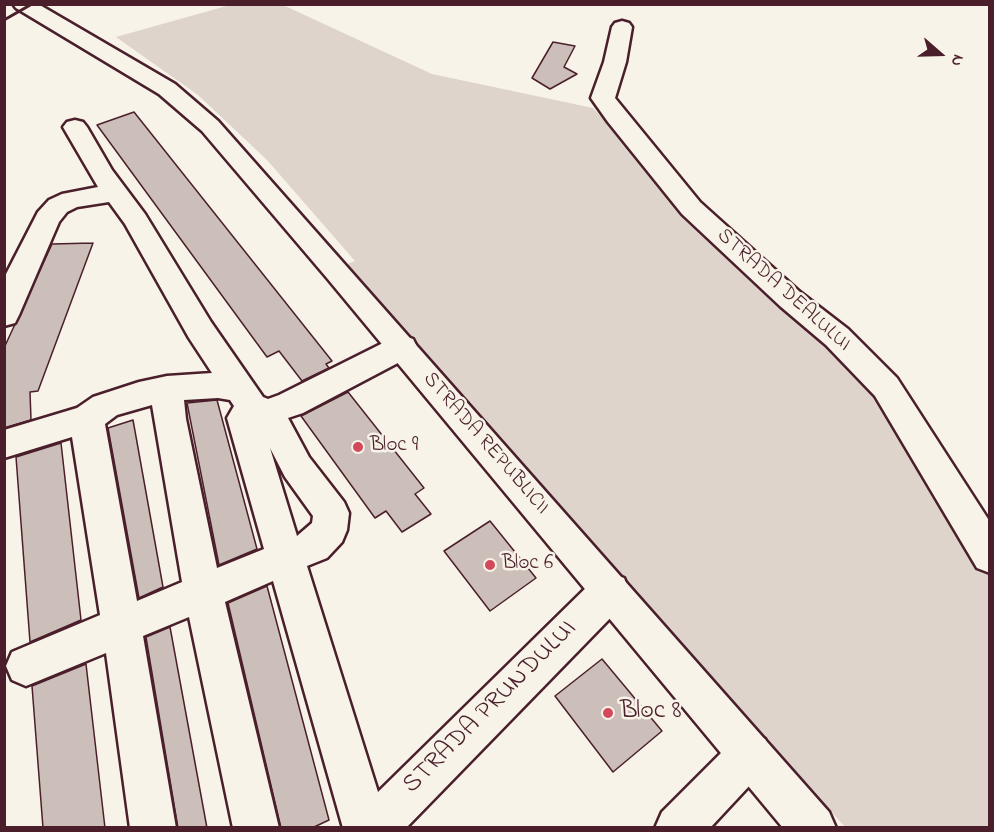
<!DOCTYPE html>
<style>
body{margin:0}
#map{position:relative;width:994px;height:832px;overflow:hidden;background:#f7f3e8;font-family:"Indie Flower",sans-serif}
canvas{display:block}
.frame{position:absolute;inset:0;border:6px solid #4a1f2b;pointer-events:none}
.north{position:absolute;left:910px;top:24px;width:60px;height:60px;-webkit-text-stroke:4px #f7f3e8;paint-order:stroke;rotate:110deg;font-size:16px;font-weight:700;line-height:24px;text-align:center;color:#4a1f2b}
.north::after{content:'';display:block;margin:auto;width:21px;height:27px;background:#4a1f2b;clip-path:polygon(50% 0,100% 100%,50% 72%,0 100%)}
</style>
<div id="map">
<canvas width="994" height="832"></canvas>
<div class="frame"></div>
<div class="north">N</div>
</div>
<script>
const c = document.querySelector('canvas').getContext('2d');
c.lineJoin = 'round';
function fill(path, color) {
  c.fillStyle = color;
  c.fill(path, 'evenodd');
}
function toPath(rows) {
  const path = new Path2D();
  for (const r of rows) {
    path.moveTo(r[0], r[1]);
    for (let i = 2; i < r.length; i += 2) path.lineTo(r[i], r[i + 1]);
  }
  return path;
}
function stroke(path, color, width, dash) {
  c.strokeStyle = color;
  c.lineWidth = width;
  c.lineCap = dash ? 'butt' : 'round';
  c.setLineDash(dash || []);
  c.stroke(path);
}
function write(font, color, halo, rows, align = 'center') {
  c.font = font + ' "Indie Flower",sans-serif';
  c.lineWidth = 5;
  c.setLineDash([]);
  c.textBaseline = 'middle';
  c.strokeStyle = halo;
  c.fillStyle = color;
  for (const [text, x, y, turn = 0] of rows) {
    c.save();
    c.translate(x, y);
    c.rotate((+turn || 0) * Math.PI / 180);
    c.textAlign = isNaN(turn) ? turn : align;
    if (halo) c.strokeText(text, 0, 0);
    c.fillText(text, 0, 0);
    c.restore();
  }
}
fill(toPath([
 [230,5,283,5,432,74,593,108,752,283,859,364,895,414,989,573,989,827,845,827,345,265,355,261,267,160,198,95,116,37]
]), '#ded4cc');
const building = toPath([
 [553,42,575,46,564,67,577,74,550,89,532,78,553,42],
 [134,112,332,361,326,364,329,368,302,381,279,351,267,357,97,125,134,112],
 [93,243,38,391,30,392,31,420,4,428,4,348,52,244,93,243],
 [348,392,424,488,415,494,431,514,402,532,386,511,375,518,301,416,348,392],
 [217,400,257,549,219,565,187,403,217,400],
 [133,420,163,587,139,598,108,428,133,420],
 [61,443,81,620,30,642,16,457,61,443],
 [490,521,536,578,490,611,444,551,490,521],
 [267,586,329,820,312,828,281,828,228,603,267,586],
 [170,627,207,828,178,828,146,637,170,627],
 [602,659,662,731,613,772,555,696,602,659],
 [86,664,105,828,43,828,32,686,86,664]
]);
fill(building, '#ccbfb9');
stroke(building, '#4a1f2b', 1.5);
const street = toPath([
 [622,21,629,23,632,27,626,62,615,98,700,202,800,292,848,329,897,378,990,522,990,573,977,568,875,396,826,345,780,306,682,214,608,122,591,98,604,62,612,27,615,23,622,21],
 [75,120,83,122,87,127,112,170,145,214,211,322,263,397,268,399,279,395,391,339,402,335,413,339,417,347,413,355,303,413,288,418,309,457,344,502,349,513,347,530,342,542,327,558,307,566,378,792,596,578,610,573,624,578,629,591,624,604,406,828,343,828,273,581,225,602,279,828,233,828,189,617,143,636,176,828,130,828,106,653,26,686,12,680,6,666,12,652,100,615,72,437,4,458,4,430,77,408,93,397,139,382,167,376,212,373,189,338,125,224,109,202,77,207,67,212,59,222,19,315,15,323,4,326,4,278,38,212,49,200,62,194,98,187,63,127,67,122,75,120],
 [218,398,230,400,234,406,227,418,264,549,217,568,186,419,184,400,218,398],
 [152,405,182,582,137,601,105,424,117,415,152,405],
 [270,448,285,477,313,516,312,523,297,536,270,448],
 [750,732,765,739,772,754,765,769,710,828,655,828,662,812,735,739,750,732]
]);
const secondary = toPath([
 [13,4,38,4,175,84,218,121,829,812,836,828,783,828,327,278,202,131,159,94,16,8,13,4]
]);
stroke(street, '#4a1f2b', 5);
stroke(secondary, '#4a1f2b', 5);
fill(street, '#f7f3e8');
fill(secondary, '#f7f3e8');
stroke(toPath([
 [4,20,32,4]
]), '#4a1f2b', 3);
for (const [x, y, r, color] of [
 [358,447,6,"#d1495b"],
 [490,565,6,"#d1495b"],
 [608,713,6,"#d1495b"]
]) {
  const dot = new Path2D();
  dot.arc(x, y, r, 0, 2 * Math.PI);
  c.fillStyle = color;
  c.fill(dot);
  stroke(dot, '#f7f3e8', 2);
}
write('21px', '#4a1f2b', '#f7f3e8', [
 ["STRADA DEALULUI",783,291,42],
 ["STRADA REPUBLICII",485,444,49]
]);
write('21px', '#4a1f2b', '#f7f3e8', [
 ["Bloc 9",370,447],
 ["Bloc 6",502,565]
], 'left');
write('26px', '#4a1f2b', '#f7f3e8', [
 ["STRADA PRUNDULUI",491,708,-45]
]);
write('26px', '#4a1f2b', '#f7f3e8', [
 ["Bloc 8",620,713]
], 'left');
</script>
